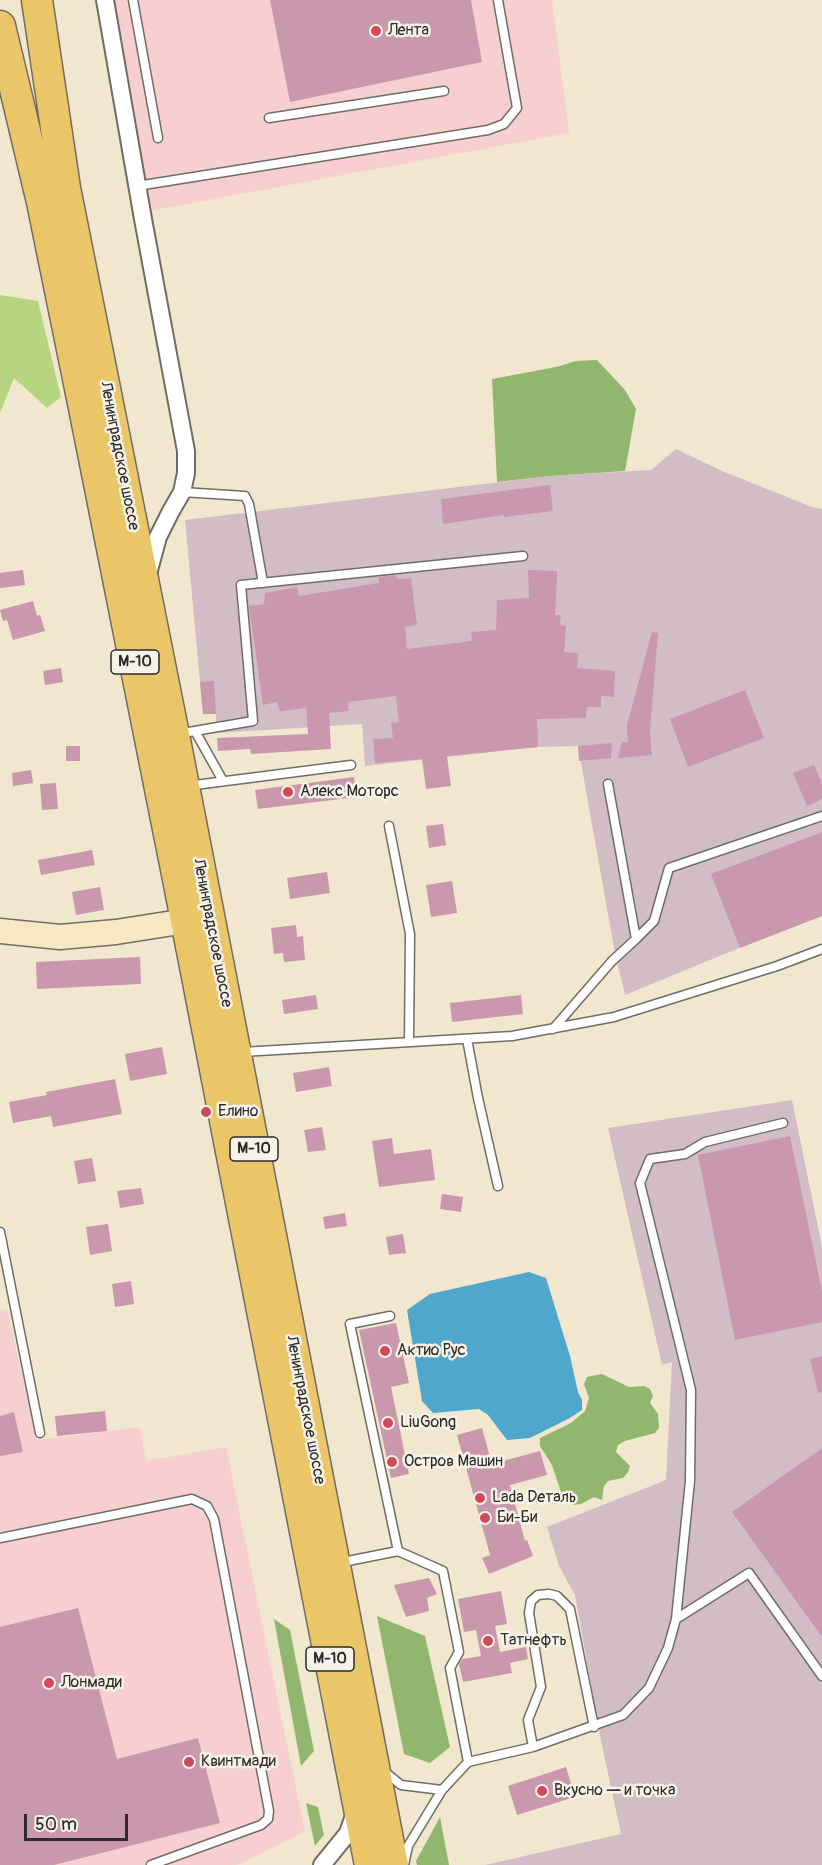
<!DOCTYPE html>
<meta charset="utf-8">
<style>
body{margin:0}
#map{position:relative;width:822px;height:1865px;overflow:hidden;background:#f1e7cf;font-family:Pangolin,sans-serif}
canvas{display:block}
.scale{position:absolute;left:24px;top:1814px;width:104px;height:27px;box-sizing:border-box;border:3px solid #2b2b2b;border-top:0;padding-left:8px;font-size:18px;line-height:21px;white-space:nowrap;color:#2b2b2b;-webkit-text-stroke:4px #f7f3e8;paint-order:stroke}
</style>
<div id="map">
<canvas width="822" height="1865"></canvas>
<div class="scale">50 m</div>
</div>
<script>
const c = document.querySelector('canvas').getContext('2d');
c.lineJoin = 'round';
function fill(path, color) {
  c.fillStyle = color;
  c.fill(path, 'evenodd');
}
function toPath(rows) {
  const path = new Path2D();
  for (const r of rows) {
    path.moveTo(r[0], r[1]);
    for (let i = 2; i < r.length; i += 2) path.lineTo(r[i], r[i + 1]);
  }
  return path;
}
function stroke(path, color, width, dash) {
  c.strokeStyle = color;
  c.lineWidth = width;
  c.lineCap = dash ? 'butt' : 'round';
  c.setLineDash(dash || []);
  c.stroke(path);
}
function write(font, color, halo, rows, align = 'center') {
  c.font = font + ' Pangolin,sans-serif';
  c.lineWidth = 5;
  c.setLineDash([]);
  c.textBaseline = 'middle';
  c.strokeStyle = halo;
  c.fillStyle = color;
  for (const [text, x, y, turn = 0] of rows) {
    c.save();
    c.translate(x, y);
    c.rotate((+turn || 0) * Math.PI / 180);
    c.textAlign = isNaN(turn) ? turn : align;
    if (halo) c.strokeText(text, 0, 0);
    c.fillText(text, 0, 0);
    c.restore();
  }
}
fill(toPath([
 [110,0,552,0,569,133,149,211],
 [7,1309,37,1440,140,1427,146,1461,226,1447,305,1832,237,1865,0,1865,0,1311]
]), '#f7cfd1');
fill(toPath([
 [676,449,722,471,812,507,822,509,822,916,739,948,625,995,615,953,578,746,538,747,365,766,362,724,217,733,216,714,203,714,185,520,550,476,651,470],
 [792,1100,822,1247,822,1865,485,1865,621,1834,601,1741,575,1595,559,1566,547,1527,666,1480,672,1362,662,1365,608,1128]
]), '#d2bdc6');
fill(toPath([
 [0,295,38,301,61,397,47,408,14,378,0,413]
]), '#b5d67e');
fill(toPath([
 [597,360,625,390,636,409,625,471,550,476,497,482,492,379,556,367,576,361],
 [602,1374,629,1387,644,1386,650,1389,653,1396,650,1403,658,1414,659,1428,655,1433,625,1441,618,1445,616,1452,630,1466,628,1472,623,1478,608,1481,604,1486,602,1500,594,1497,581,1504,573,1505,567,1501,562,1495,552,1465,540,1446,540,1438,571,1423,585,1411,589,1398,584,1384,587,1377],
 [377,1616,425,1636,450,1747,430,1763,404,1754],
 [274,1619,290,1630,314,1751,301,1766],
 [306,1803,318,1807,324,1835,315,1846],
 [440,1817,449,1865,417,1865,416,1861]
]), '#90b76d');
fill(toPath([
 [529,1272,546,1278,570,1356,578,1392,582,1400,582,1410,568,1419,530,1438,507,1440,488,1415,479,1409,433,1413,422,1401,407,1310,430,1294]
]), '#4fa7cc');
fill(toPath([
 [270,0,471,0,482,62,290,102],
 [550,485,553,511,504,517,504,515,443,524,441,499],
 [23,570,25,585,0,588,0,573],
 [528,570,557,571,555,615,561,615,560,625,566,626,564,652,578,653,577,668,615,671,614,697,601,696,601,707,587,707,586,718,537,719,538,747,447,756,451,786,426,789,422,759,375,763,373,739,393,738,391,723,399,722,396,696,348,702,349,711,329,713,331,749,251,754,250,749,218,751,217,738,308,734,306,708,280,711,277,702,263,705,249,606,264,604,265,593,297,587,299,596,379,583,379,577,396,575,397,579,411,578,417,625,405,627,407,649,472,641,471,632,496,630,497,600,529,598],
 [33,601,37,616,40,615,45,631,13,640,7,620,3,621,0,610],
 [652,632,658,633,650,730,652,755,618,758,622,742,628,742,627,725],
 [61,668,63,682,45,685,43,671],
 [214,681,216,714,203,714,200,682],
 [745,690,764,738,688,767,670,719],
 [612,743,611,758,579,761,578,746],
 [66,746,80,746,80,761,66,761],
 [814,765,822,784,822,799,807,806,793,773],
 [31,770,33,783,13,786,12,773],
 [354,777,357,797,258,809,255,790],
 [56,783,58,809,42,810,40,784],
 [443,824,446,845,429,848,426,826],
 [822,832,822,916,740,948,711,874],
 [92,850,95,865,41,875,38,860],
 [327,872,330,893,290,899,287,878],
 [452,881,457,913,431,917,426,885],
 [100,887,104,910,76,915,72,892],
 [296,925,297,937,303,936,305,960,284,962,283,953,274,954,271,928],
 [140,957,141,984,37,989,36,962],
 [316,995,318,1009,284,1014,282,1000],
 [521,995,523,1014,452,1022,450,1003],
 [162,1047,167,1074,130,1081,125,1054],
 [329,1067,332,1086,296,1092,293,1073],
 [115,1079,122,1114,53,1127,51,1116,13,1123,9,1102,47,1095,46,1092],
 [322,1127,326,1150,308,1152,304,1130],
 [790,1136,822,1291,822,1322,735,1340,698,1155],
 [392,1138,394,1154,431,1149,435,1180,379,1187,372,1141],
 [92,1158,96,1181,78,1184,74,1161],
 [141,1188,144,1204,120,1208,117,1191],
 [442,1194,463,1197,461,1212,440,1209],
 [345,1213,347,1226,325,1229,323,1217],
 [108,1224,112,1251,90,1255,86,1227],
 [403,1234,406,1253,389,1255,386,1237],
 [131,1281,134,1304,115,1307,112,1284],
 [396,1323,409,1383,391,1387,409,1474,391,1478,359,1330],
 [822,1356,822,1392,818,1393,810,1359],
 [105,1411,107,1431,57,1436,55,1416],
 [14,1412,23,1452,0,1456,0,1416],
 [482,1428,492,1464,540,1451,547,1475,510,1485,525,1541,527,1540,533,1556,489,1574,482,1558,490,1555,457,1435],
 [822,1448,822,1637,732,1512],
 [429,1578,437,1594,427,1598,429,1611,406,1617,394,1585],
 [501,1591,507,1624,495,1626,500,1652,526,1647,528,1659,510,1663,512,1673,463,1682,459,1664,462,1659,481,1656,476,1630,464,1632,458,1599],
 [78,1608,117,1759,198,1738,220,1823,54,1865,0,1865,0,1627],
 [566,1767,575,1797,517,1815,508,1786]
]), '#c998ad');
const lane = toPath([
 [133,0,158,138],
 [269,118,444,91],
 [137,186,488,130,504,124,517,108,498,0],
 [182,492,245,496,249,504,263,583],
 [195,731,223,781],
 [177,734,253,721,241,585,523,556],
 [187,786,351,765],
 [389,826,410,934,409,1042],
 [636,939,654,921,669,868,822,816],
 [553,1029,612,961,636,939,608,784],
 [467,1039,478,1098,498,1186],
 [242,1052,512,1036,614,1017,777,966,822,949],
 [0,1232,40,1433],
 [390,1316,350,1324,398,1551],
 [0,1538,192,1499,207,1506,214,1519,269,1811,268,1819,261,1825,151,1865],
 [338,1563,398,1551,443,1571,459,1652,450,1668,468,1762],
 [676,1619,749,1573,822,1676],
 [533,1747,528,1720,541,1687,529,1613,531,1601,538,1595,549,1594,557,1596,570,1609,594,1727],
 [385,1772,401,1785,442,1790],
 [404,1865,408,1846,442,1790,468,1762,533,1747,623,1715,649,1688,668,1648,676,1619,690,1481,691,1390,640,1183,650,1159,685,1154,705,1142,783,1123]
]);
const street = toPath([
 [105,0,143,219,186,451,186,473,182,492,171,511,158,537,148,574],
 [322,1865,348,1833,356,1810]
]);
const secondary = toPath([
 [0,931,60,937,116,932,186,921]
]);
const highway = toPath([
 [37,0,65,188,174,735,393,1865],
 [0,26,42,202,83,403,178,879,370,1865]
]);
stroke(lane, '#706d64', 11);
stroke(street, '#706d64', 20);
stroke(secondary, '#706d64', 27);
stroke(highway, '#706d64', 33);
stroke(lane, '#fff', 8);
stroke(street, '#fff', 16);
stroke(secondary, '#f7e8c3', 24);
stroke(highway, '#ebc669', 30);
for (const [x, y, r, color] of [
 [376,31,6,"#d1495b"],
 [288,792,6,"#d1495b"],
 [206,1112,6,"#d1495b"],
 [385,1351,6,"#d1495b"],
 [388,1423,6,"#d1495b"],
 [392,1462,6,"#d1495b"],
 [480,1498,6,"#d1495b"],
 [485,1518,6,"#d1495b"],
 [488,1641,6,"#d1495b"],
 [49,1683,6,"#d1495b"],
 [189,1762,6,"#d1495b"],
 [542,1791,6,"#d1495b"]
]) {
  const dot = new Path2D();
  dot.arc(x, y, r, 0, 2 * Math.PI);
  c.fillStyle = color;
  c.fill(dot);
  stroke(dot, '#f7f3e8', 2);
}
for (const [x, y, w] of [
 [135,662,48],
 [254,1149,48],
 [330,1659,48]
]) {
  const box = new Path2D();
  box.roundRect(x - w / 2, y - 12, w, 24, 4.5);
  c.fillStyle = '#f7f3e8';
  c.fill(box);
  stroke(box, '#2b2b2b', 1.5);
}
write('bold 15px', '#2b2b2b', null, [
 ["М-10",135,662],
 ["М-10",254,1149],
 ["М-10",330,1659]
]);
write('16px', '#2b2b2b', '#f7f3e8', [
 ["Лента",388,31],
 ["Алекс Моторс",300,792],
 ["Елино",218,1112],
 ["Актио Рус",397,1351],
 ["LiuGong",400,1423],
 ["Остров Машин",404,1462],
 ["Lada Dеталь",492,1498],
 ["Би-Би",497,1518],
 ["Татнефть",500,1641],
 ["Лонмади",61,1683],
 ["Квинтмади",201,1762],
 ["Вкусно — и точка",554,1791]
], 'left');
write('16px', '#2b2b2b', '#f7f3e8', [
 ["Ленинградское шоссе",119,456,79],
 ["Ленинградское шоссе",212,933,79],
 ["Ленинградское шоссе",305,1410,79]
]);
</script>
